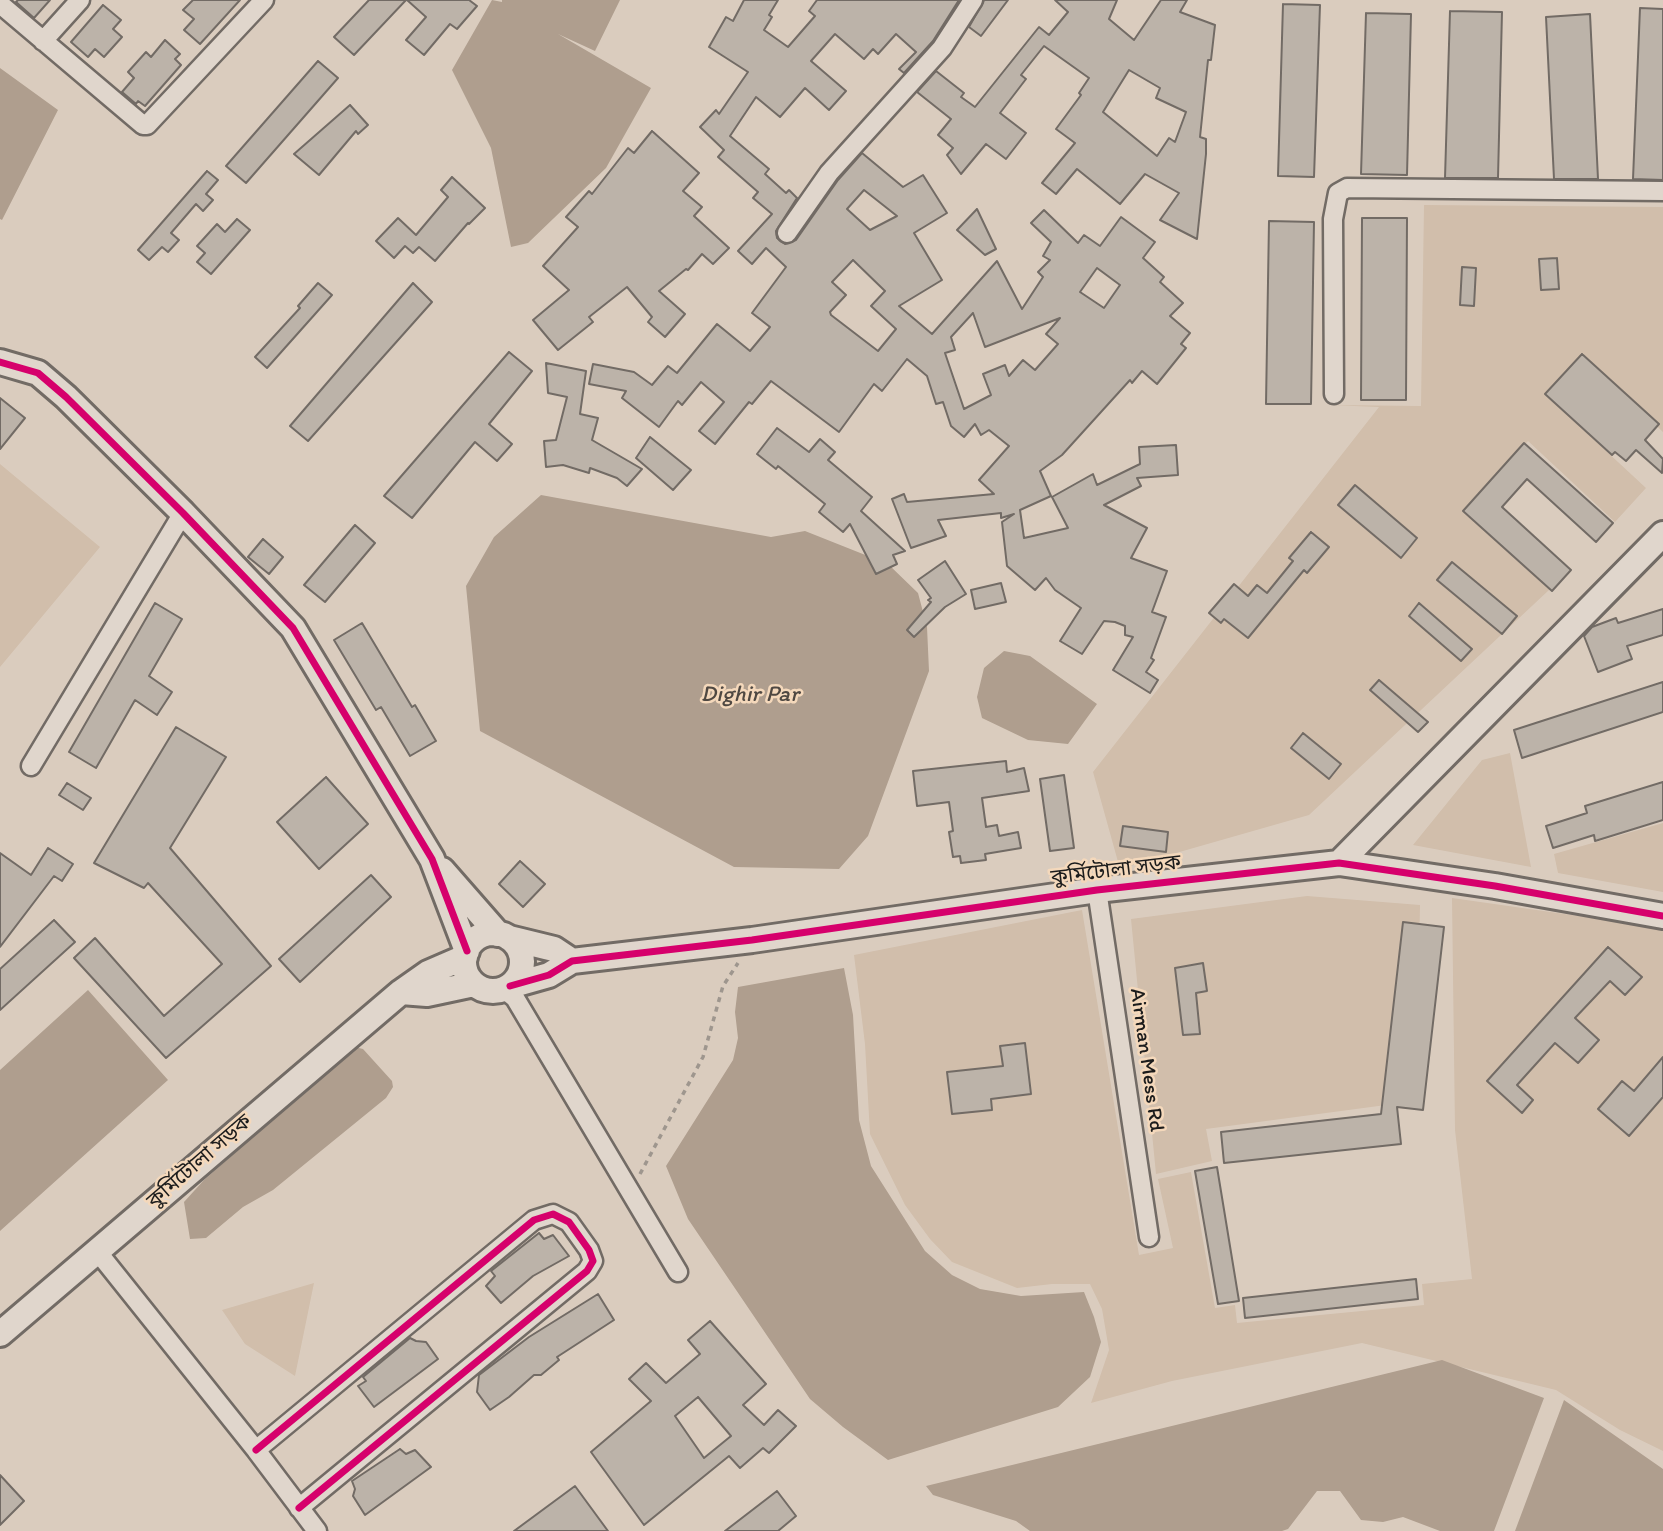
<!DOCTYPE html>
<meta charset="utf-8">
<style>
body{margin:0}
canvas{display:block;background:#daccbe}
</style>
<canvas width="1663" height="1531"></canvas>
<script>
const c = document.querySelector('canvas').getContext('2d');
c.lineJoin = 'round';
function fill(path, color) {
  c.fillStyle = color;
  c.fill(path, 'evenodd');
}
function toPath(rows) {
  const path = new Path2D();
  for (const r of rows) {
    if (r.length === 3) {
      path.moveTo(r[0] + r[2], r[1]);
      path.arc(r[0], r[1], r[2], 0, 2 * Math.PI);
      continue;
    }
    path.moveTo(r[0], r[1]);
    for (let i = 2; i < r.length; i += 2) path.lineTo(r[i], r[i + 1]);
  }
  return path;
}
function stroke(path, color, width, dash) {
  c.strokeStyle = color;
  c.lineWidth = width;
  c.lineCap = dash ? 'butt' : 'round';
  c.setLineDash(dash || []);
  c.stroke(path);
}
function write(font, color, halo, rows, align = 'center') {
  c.font = font + ' Itim,"Noto Sans Bengali",sans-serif';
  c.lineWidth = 5;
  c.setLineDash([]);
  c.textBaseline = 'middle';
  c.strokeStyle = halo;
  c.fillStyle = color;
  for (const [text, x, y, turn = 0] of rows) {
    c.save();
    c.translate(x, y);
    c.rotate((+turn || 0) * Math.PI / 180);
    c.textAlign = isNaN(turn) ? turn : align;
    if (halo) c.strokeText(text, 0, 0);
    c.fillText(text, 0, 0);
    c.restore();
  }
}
fill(toPath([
 [1424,205,1663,207,1663,432,1584,358,1548,397,1646,488,1615,522,1528,441,1484,488,1565,575,1309,815,1120,869,1093,772,1379,407,1329,405,1421,406],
 [0,464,100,547,0,667],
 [1510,753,1531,867,1413,845,1482,760],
 [1663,823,1663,892,1558,873,1554,854],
 [1307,896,1420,905,1416,1101,1206,1129,1212,1161,1156,1174,1131,919],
 [1452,898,1663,928,1663,1451,1620,1430,1556,1390,1362,1343,1172,1381,1091,1403,1109,1350,1102,1309,1090,1284,1052,1284,1017,1288,952,1262,930,1239,905,1205,870,1134,865,1044,854,955,1082,910,1139,1255,1173,1248,1158,1179,1191,1172,1215,1308,1235,1305,1237,1323,1424,1305,1422,1284,1472,1279,1455,1130],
 [314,1283,295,1376,245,1344,222,1310]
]), '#d1beab');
fill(toPath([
 [492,0,502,2,502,0,620,0,595,51,558,34,651,88,606,168,528,243,511,247,491,148,452,70],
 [0,68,58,110,2,220,0,219],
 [541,495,771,537,805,531,888,564,918,593,927,627,929,671,868,836,839,869,734,867,480,731,466,586,494,537],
 [1004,651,1030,656,1097,704,1068,744,1028,740,982,718,977,697,984,668],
 [844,968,853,1015,859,1120,871,1166,925,1251,952,1275,980,1289,1021,1296,1084,1292,1094,1317,1101,1342,1090,1377,1058,1407,888,1460,843,1427,810,1399,688,1219,666,1166,733,1060,738,1038,735,1012,738,987],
 [88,990,168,1080,0,1231,0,1070],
 [355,1047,363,1049,392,1081,393,1087,386,1098,273,1190,243,1207,206,1238,190,1239,184,1202,204,1180],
 [1442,1360,1544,1398,1494,1531,1440,1531,1403,1517,1383,1522,1361,1520,1340,1491,1317,1491,1288,1529,1282,1531,1030,1531,1016,1521,933,1495,926,1486],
 [1564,1400,1663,1469,1663,1531,1515,1531]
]), '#af9e8e');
const building = toPath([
 [18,0,50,0,34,18,16,2,18,0],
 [193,0,240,0,200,44,184,30,194,19,183,10,193,0],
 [369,0,406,0,354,55,334,37,369,0],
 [407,0,469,0,477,6,457,29,450,24,424,55,406,40,426,17,407,0],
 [744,0,778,0,769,15,772,17,764,30,788,47,815,16,809,11,817,0,959,0,933,41,904,73,899,69,916,52,896,34,878,54,873,49,864,59,835,34,811,61,846,91,829,110,805,88,780,117,756,97,730,136,769,169,765,174,786,193,789,190,797,198,776,231,777,238,785,244,796,240,838,180,862,153,903,187,923,175,947,213,914,233,942,280,899,306,932,334,997,261,1022,309,1043,277,1038,272,1050,260,1043,256,1051,242,1031,223,1044,210,1078,243,1084,235,1100,246,1121,217,1155,242,1143,258,1164,277,1160,282,1183,303,1170,316,1190,333,1181,344,1186,348,1157,384,1142,371,1132,383,1130,380,1062,455,1040,471,1051,496,1020,510,1024,538,1068,528,1052,497,1093,474,1097,485,1140,464,1139,447,1176,445,1178,475,1137,478,1141,486,1104,505,1147,528,1131,558,1167,571,1152,612,1166,617,1151,658,1154,660,1146,672,1158,680,1150,693,1113,670,1133,637,1125,635,1125,626,1115,622,1104,621,1082,654,1060,641,1081,608,1055,590,1046,578,1035,590,1007,566,1002,522,1014,514,1001,518,1001,513,938,520,946,536,911,548,892,499,904,494,907,502,994,494,979,480,1009,446,989,430,981,435,975,424,964,437,951,426,943,402,936,404,927,376,907,359,882,391,874,384,839,432,771,381,752,404,749,402,715,444,699,431,724,402,701,382,682,405,678,401,659,427,622,398,626,391,589,384,593,364,634,372,652,385,668,366,677,373,717,324,750,351,770,327,752,313,786,267,766,248,752,264,738,251,772,214,753,198,758,192,718,157,724,150,700,127,716,110,719,114,748,72,709,47,726,17,733,21,744,0],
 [864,190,897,216,870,230,847,209,864,190],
 [853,260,885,291,871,306,896,329,878,351,831,315,830,312,846,295,832,282,853,260],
 [1097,268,1120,285,1104,308,1080,292,1097,268],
 [973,313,985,347,1060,318,1046,334,1058,344,1035,370,1023,360,1009,376,1005,365,983,374,991,395,964,409,945,353,955,350,951,337,973,313],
 [984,0,1008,0,981,36,969,27,984,0],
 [1055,0,1117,0,1109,19,1134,40,1161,0,1187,0,1180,12,1215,25,1211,60,1208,60,1200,137,1206,139,1206,154,1197,239,1160,220,1179,193,1145,174,1120,204,1077,169,1056,194,1042,183,1075,143,1056,129,1081,95,1079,93,1089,78,1044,46,1021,75,1026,79,1000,113,1026,133,1006,159,986,144,961,174,947,155,953,148,938,135,951,119,917,92,936,71,964,93,961,97,975,107,1039,27,1049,35,1068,12,1055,0],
 [1129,70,1160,88,1156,98,1186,112,1175,142,1169,138,1157,156,1103,112,1129,70],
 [1283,4,1320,5,1314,177,1278,176,1283,4],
 [103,5,121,20,113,29,122,37,104,57,95,49,88,57,71,42,103,5],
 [1640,8,1663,9,1663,180,1633,179,1640,8],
 [1450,11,1502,12,1498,178,1445,178,1450,11],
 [1366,13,1411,14,1407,175,1361,174,1366,13],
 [1590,14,1598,179,1554,179,1546,17,1590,14],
 [165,40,180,54,175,59,181,65,145,106,138,101,136,104,122,92,134,78,128,72,146,52,151,57,165,40],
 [318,61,338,78,246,183,226,166,318,61],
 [350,105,368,125,358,134,356,131,319,175,294,154,350,105],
 [652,131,699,173,683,191,702,207,694,216,729,248,713,264,702,254,688,270,686,269,659,291,685,314,665,337,648,322,652,317,627,287,589,317,593,322,558,350,533,320,569,290,543,266,578,227,566,217,589,191,592,194,628,148,634,153,652,131],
 [207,171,218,180,206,194,213,200,203,211,196,204,171,233,179,240,168,252,162,247,149,260,138,250,207,171],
 [452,177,485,208,469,224,468,223,435,261,419,247,413,253,405,246,394,258,376,241,398,218,416,235,448,197,441,190,452,177],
 [977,209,996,249,985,255,957,230,977,209],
 [1362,218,1407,218,1406,400,1361,400,1362,218],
 [237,219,250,230,211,274,197,262,205,253,197,246,217,224,225,232,237,219],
 [1269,221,1314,222,1311,404,1266,404,1269,221],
 [1557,258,1559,289,1541,290,1539,259,1557,258],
 [1462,267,1476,268,1474,306,1460,305,1462,267],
 [318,283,332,295,267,368,255,357,300,308,298,306,318,283],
 [413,283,432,302,308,441,290,426,413,283],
 [509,352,532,371,489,424,512,444,497,461,475,442,412,518,384,496,509,352],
 [1582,354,1659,424,1645,440,1663,459,1662,473,1636,450,1626,461,1615,452,1612,455,1545,394,1582,354],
 [546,363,586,371,580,414,598,418,592,440,642,469,627,486,617,478,590,468,589,473,563,465,546,467,544,441,556,440,567,397,548,393,546,363],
 [0,398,25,418,0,449,0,398],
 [777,428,809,452,820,439,835,452,828,460,872,497,861,511,905,551,893,555,897,564,876,574,850,524,843,532,819,512,825,504,778,466,776,469,757,454,777,428],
 [650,437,691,470,673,490,636,458,650,437],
 [1524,443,1613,523,1596,542,1527,479,1502,507,1571,570,1552,591,1463,511,1524,443],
 [1355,485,1417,538,1401,558,1338,505,1355,485],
 [355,525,375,543,325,602,304,585,355,525],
 [1311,532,1329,547,1307,573,1304,570,1248,638,1224,619,1221,623,1209,613,1234,584,1248,596,1257,585,1267,593,1293,561,1289,558,1311,532],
 [263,539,283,557,269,574,248,557,263,539],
 [945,561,966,594,945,607,914,637,907,630,931,602,928,600,931,598,918,580,945,561],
 [1452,562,1517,616,1502,634,1437,580,1452,562],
 [1001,583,1006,602,975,609,971,590,1001,583],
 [155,603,182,619,149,676,172,692,157,715,135,700,96,768,69,752,155,603],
 [1419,603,1472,649,1461,661,1409,616,1419,603],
 [1663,609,1663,635,1627,646,1632,659,1598,672,1584,636,1592,627,1616,618,1618,623,1663,609],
 [362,623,412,707,415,705,436,741,410,756,381,707,376,710,334,640,362,623],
 [1379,680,1428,722,1418,732,1370,690,1379,680],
 [1663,682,1663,712,1522,758,1514,730,1663,682],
 [176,727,226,757,170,848,271,966,166,1058,74,958,95,938,164,1016,222,964,148,883,144,888,94,863,176,727],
 [1303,733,1341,764,1329,779,1291,748,1303,733],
 [1006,761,1007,772,1024,768,1029,791,982,798,986,827,997,825,999,836,1018,832,1021,848,985,854,986,860,961,863,960,856,953,857,949,832,953,831,949,802,917,806,913,771,1006,761],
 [1064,775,1074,848,1050,851,1040,779,1064,775],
 [326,777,368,824,319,869,277,822,326,777],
 [1663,782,1663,820,1595,841,1594,835,1553,848,1546,826,1587,813,1585,806,1663,782],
 [67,783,91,798,83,810,59,795,67,783],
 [1123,826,1168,832,1166,852,1120,846,1123,826],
 [48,848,73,864,62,881,54,876,0,947,0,853,31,875,48,848],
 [520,861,545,884,523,907,499,884,520,861],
 [371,875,391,897,300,982,279,959,371,875],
 [54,920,75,942,0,1010,0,969,54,920],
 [1403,922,1444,927,1423,1110,1397,1107,1401,1144,1224,1163,1221,1132,1381,1114,1403,922],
 [1608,947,1642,977,1625,995,1610,981,1575,1018,1599,1040,1578,1063,1555,1043,1517,1085,1533,1100,1522,1113,1487,1081,1608,947],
 [1203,963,1207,991,1196,993,1200,1034,1183,1035,1175,968,1203,963],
 [1025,1043,1031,1094,991,1099,992,1110,952,1114,947,1072,1003,1066,1000,1046,1025,1043],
 [1663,1057,1663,1097,1629,1136,1598,1109,1622,1081,1634,1091,1663,1057],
 [1217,1167,1239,1301,1218,1304,1195,1171,1217,1167],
 [539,1233,544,1239,553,1235,569,1256,533,1276,501,1303,486,1286,495,1276,491,1271,539,1233],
 [1416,1279,1418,1299,1245,1318,1243,1298,1416,1279],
 [598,1294,614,1320,557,1357,559,1360,541,1375,534,1375,509,1397,490,1410,477,1392,479,1375,529,1337,598,1294],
 [710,1321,766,1384,743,1405,764,1425,778,1410,796,1426,769,1453,763,1448,740,1468,729,1456,644,1525,591,1452,651,1401,629,1379,646,1363,666,1383,700,1354,688,1340,710,1321],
 [698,1397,731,1436,704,1458,675,1416,698,1397],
 [410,1338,416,1341,426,1342,438,1359,374,1407,358,1386,366,1381,363,1377,410,1338],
 [400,1449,406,1454,415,1450,431,1467,365,1515,353,1496,355,1489,352,1481,400,1449],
 [0,1475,24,1501,0,1525,0,1475],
 [575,1486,608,1531,514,1531,575,1486],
 [777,1491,796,1516,778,1531,725,1531,777,1491]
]);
fill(building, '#bcb3a9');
stroke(building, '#726b65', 2);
const street = toPath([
 [0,4,143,125,147,125,264,0],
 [43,41,80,0],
 [787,233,829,173,942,48,973,0],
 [1334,394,1333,219,1338,193,1347,188,1663,191],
 [31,766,183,513],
 [1097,890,1149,1237],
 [504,989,515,998,678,1272],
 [97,1251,256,1450,317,1531],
 [256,1450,534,1220,553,1214,569,1222,589,1250,593,1261,587,1271,299,1508]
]);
const secondary = toPath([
 [0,362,38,373,66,397,183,513,293,628,432,859,467,951],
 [1339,863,1663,534],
 [442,870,498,934],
 [493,962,29],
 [509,938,554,949,572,961],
 [510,986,549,975,572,961,752,940,1097,890,1339,863,1495,886,1663,916],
 [401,992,427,994,474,984],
 [0,1334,401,992,428,973,465,957]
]);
stroke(street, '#726b65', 23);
stroke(secondary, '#726b65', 30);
stroke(toPath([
 [640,1174,703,1057,723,986,738,963]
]), '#9e968e', 3.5, [5, 5]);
stroke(street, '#e0d6cc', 18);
stroke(secondary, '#e0d6cc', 24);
stroke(toPath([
 [0,362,38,373,66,397,183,513,293,628,432,859,467,951],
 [510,986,549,975,572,961,752,940,1097,890,1339,863,1495,886,1663,916],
 [256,1450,534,1220,553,1214,569,1222,589,1250,593,1261,587,1271,299,1508]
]), '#d6006c', 7);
write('21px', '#1c1c1c', '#f4d8bb', [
 ["কুর্মিটোলা সড়ক",1116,871,-7],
 ["Airman Mess Rd",1146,1060,82],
 ["কুর্মিটোলা সড়ক",200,1162,-41]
]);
write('italic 23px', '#4f4842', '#f4d8bb', [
 ["Dighir Par",750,695]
]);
</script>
